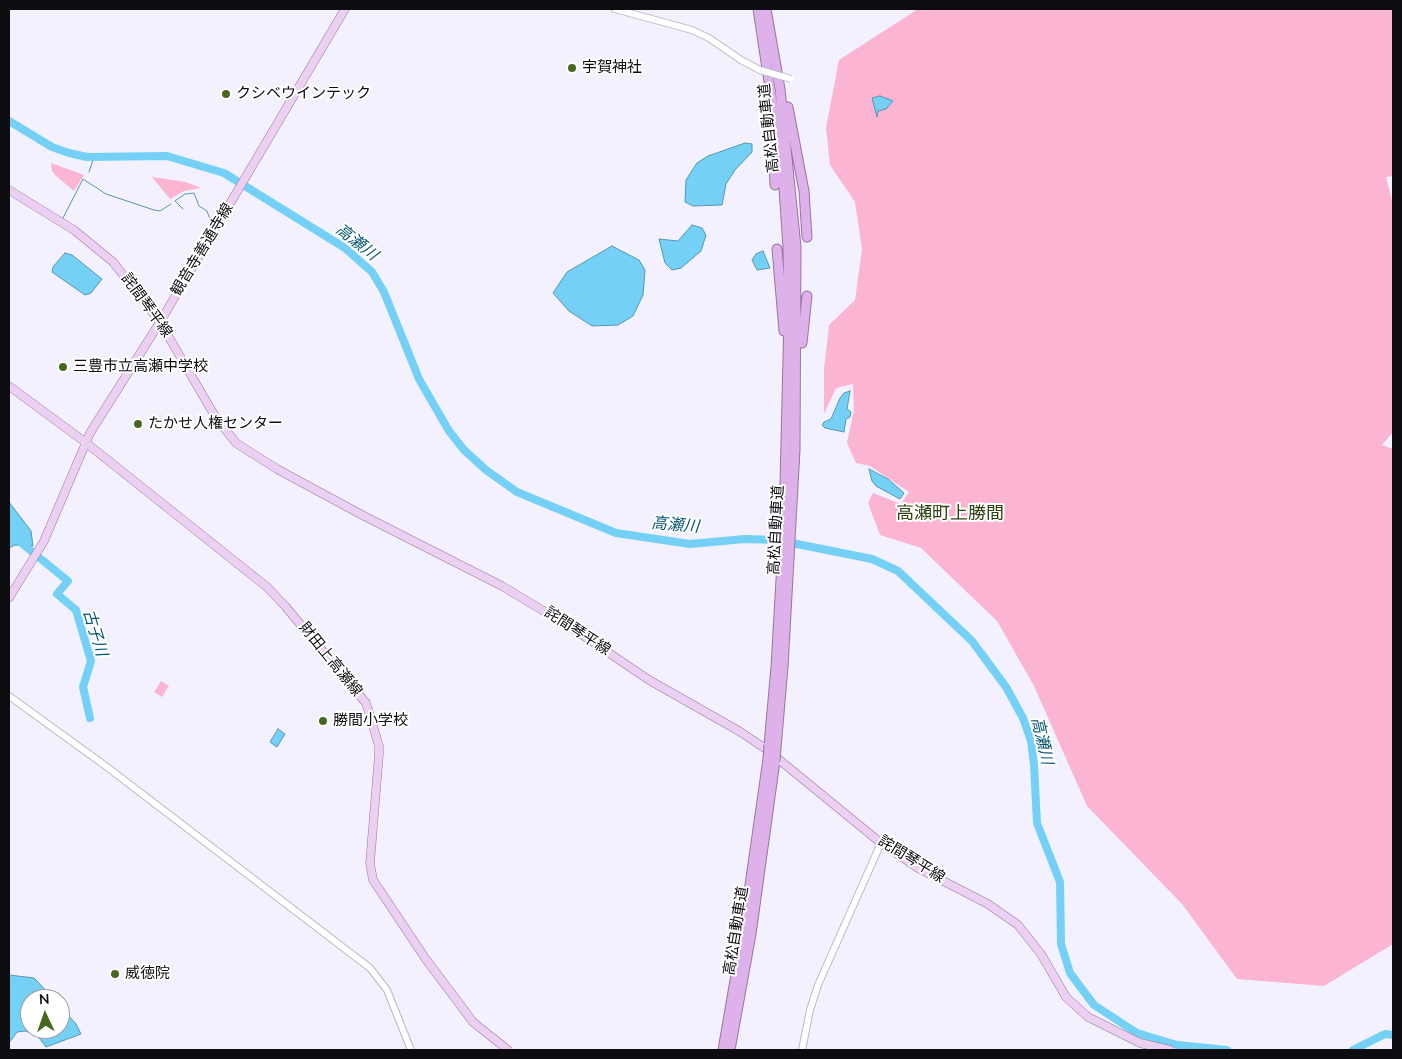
<!DOCTYPE html>
<meta charset="utf-8">
<style>
body{margin:0}
#map{position:relative;width:1402px;height:1059px;overflow:hidden;background:#f2f1fd;font-family:"Nunito Sans",sans-serif}
canvas{display:block}
.frame{position:absolute;inset:0;border:10px solid #0d0c11;pointer-events:none}
.north{position:absolute;left:20px;top:989px;width:50px;height:50px;box-sizing:border-box;background:#fff;border:1px solid #9e9ea0;border-radius:50%;rotate:357deg;font-size:14px;font-weight:700;line-height:20px;text-align:center;color:#0d0c11}
.north::after{content:'';display:block;margin:auto;width:18px;height:22px;background:#46681f;clip-path:polygon(50% 0,100% 100%,50% 72%,0 100%)}
</style>
<div id="map">
<canvas width="1402" height="1059"></canvas>
<div class="frame"></div>
<div class="north">N</div>
</div>
<script>
const c = document.querySelector('canvas').getContext('2d');
c.lineJoin = 'round';
function fill(path, color) {
  c.fillStyle = color;
  c.fill(path, 'evenodd');
}
function toPath(rows) {
  const path = new Path2D();
  for (const r of rows) {
    path.moveTo(r[0], r[1]);
    for (let i = 2; i < r.length; i += 2) path.lineTo(r[i], r[i + 1]);
  }
  return path;
}
function stroke(path, color, width, dash) {
  c.strokeStyle = color;
  c.lineWidth = width;
  c.lineCap = dash ? 'butt' : 'round';
  c.setLineDash(dash || []);
  c.stroke(path);
}
function write(font, color, halo, rows, align = 'center') {
  c.font = font + ' "Nunito Sans","Noto Sans JP",sans-serif';
  c.lineWidth = 4;
  c.setLineDash([]);
  c.textBaseline = 'middle';
  c.strokeStyle = halo;
  c.fillStyle = color;
  for (const [text, x, y, turn = 0] of rows) {
    c.save();
    c.translate(x, y);
    c.rotate((+turn || 0) * Math.PI / 180);
    c.textAlign = isNaN(turn) ? turn : align;
    if (halo) c.strokeText(text, 0, 0);
    c.fillText(text, 0, 0);
    c.restore();
  }
}
fill(toPath([
 [918,9,1393,9,1393,176,1386,177,1393,204,1393,432,1382,445,1393,449,1393,944,1324,986,1237,979,1182,904,1087,806,1034,686,997,621,921,548,880,535,868,503,873,493,901,504,909,492,870,466,856,463,847,443,854,410,853,384,836,388,824,414,824,369,829,325,855,300,862,249,855,202,830,165,826,128,839,60],
 [51,163,84,175,74,191,56,176,52,171],
 [152,177,186,182,201,188,184,191,170,199],
 [161,681,169,686,162,697,154,692]
]), '#fbb5d3');
const water = toPath([
 [880,96,893,101,886,109,878,111,877,117,872,98,880,96],
 [745,143,752,144,752,152,735,170,726,184,722,205,693,206,685,202,686,180,697,163,708,156,745,143],
 [692,225,702,228,706,235,701,251,681,268,672,270,665,263,659,239,678,241,692,225],
 [612,246,639,260,645,270,643,295,633,316,618,325,592,326,569,311,553,293,567,272,612,246],
 [763,251,770,268,757,270,752,260,756,254,763,251],
 [65,253,72,255,102,279,91,293,85,295,52,272,53,267,65,253],
 [850,391,847,409,851,412,850,417,846,419,844,432,825,428,822,425,824,422,831,419,840,398,844,393,850,391],
 [869,469,888,479,904,493,900,499,876,486,872,481,869,469],
 [9,502,31,531,33,546,15,545,9,548,9,502],
 [278,729,285,734,277,747,270,742,278,729],
 [9,975,34,978,54,999,30,999,30,1029,60,1029,60,1006,76,1024,81,1034,46,1047,37,1035,25,1031,17,1032,9,1043,9,975]
]);
fill(water, '#74d1f5');
stroke(water, '#5596b1', 1);
stroke(toPath([
 [89,172,94,157],
 [183,209,175,201,185,194,194,193,199,206,207,211,211,222,210,226],
 [63,218,83,179,106,194,154,210,160,211,171,204]
]), '#5596b1', 1);
stroke(toPath([
 [9,121,52,147,69,153,87,157,167,156,224,173,345,248,372,272,384,292,419,379,449,431,464,450,486,470,517,492,616,533,690,544,745,539,777,540,872,559,898,571,972,641,1006,687,1023,718,1031,741,1034,765,1037,823,1060,882,1061,944,1070,973,1094,1005,1137,1033,1177,1045,1227,1050],
 [9,533,68,581,57,594,76,610,91,661,83,687,90,718],
 [1353,1050,1385,1034,1393,1035]
]), '#74d1f5', 8);
const minor = toPath([
 [615,9,692,30,709,38,741,60,760,70],
 [9,696,107,767,370,968,387,990,411,1050],
 [802,1050,810,1010,818,985,881,843]
]);
const major = toPath([
 [9,190,74,230,113,262,160,322,216,418,236,443,277,469,364,516,502,586,572,628,649,680,739,731,766,749,881,843,918,868,988,904,1018,925,1041,954,1066,997,1088,1017,1140,1043,1170,1050],
 [9,386,85,442,267,587,285,606,366,703,379,746,379,754,370,863,373,880,425,958,473,1022,508,1050],
 [9,598,44,541,90,433,160,322,345,9]
]);
const highway = toPath([
 [758,9,783,174,788,248,789,315,784,527,776,667,769,745],
 [766,9,780,89,796,247,795,450,783,667,776,748],
 [788,107,804,191,807,237],
 [773,138,775,185],
 [777,249,784,331],
 [802,343,807,296],
 [723,1050,743,934,768,759],
 [730,1050,751,934,775,761]
]);
stroke(minor, '#b8b8c6', 8);
stroke(major, '#96779e', 9);
stroke(highway, '#96779e', 11);
stroke(minor, '#fff', 6);
stroke(major, '#ecd0f2', 8);
stroke(highway, '#dfb1ea', 9);
const minorBridge = toPath([
 [760,70,791,79]
]);
const highwayBridge = toPath([
 [768,759,769,745],
 [775,761,776,748]
]);
stroke(minorBridge, '#b8b8c6', 8, []);
stroke(highwayBridge, '#96779e', 11, []);
stroke(minorBridge, '#fff', 6);
stroke(highwayBridge, '#dfb1ea', 9);
for (const [x, y, r, color] of [
 [572,68,5,"#46681f"],
 [226,94,5,"#46681f"],
 [63,367,5,"#46681f"],
 [138,424,5,"#46681f"],
 [323,721,5,"#46681f"],
 [115,974,5,"#46681f"]
]) {
  const dot = new Path2D();
  dot.arc(x, y, r, 0, 2 * Math.PI);
  c.fillStyle = color;
  c.fill(dot);
  stroke(dot, '#fff', 2);
}
write('15px', '#0d0c11', '#fff', [
 ["宇賀神社",582,68],
 ["クシベウインテック",236,94],
 ["三豊市立高瀬中学校",73,367],
 ["たかせ人権センター",148,424],
 ["勝間小学校",333,721],
 ["威徳院",125,974]
], 'left');
write('15px', '#0d0c11', '#fff', [
 ["高松自動車道",770,128,-96],
 ["観音寺善通寺線",203,250,-59],
 ["詫間琴平線",146,306,54],
 ["高松自動車道",777,530,-87],
 ["詫間琴平線",577,632,33],
 ["財田上高瀬線",330,660,51],
 ["詫間琴平線",911,860,32],
 ["高松自動車道",737,931,-81]
]);
write('italic 16px', '#06576f', '#fff', [
 ["高瀬川",356,243,38],
 ["高瀬川",675,526,5],
 ["古子川",94,633,73],
 ["高瀬川",1041,741,77]
]);
write('18px', '#2c4311', '#fff', [
 ["高瀬町上勝間",950,515]
]);
</script>
